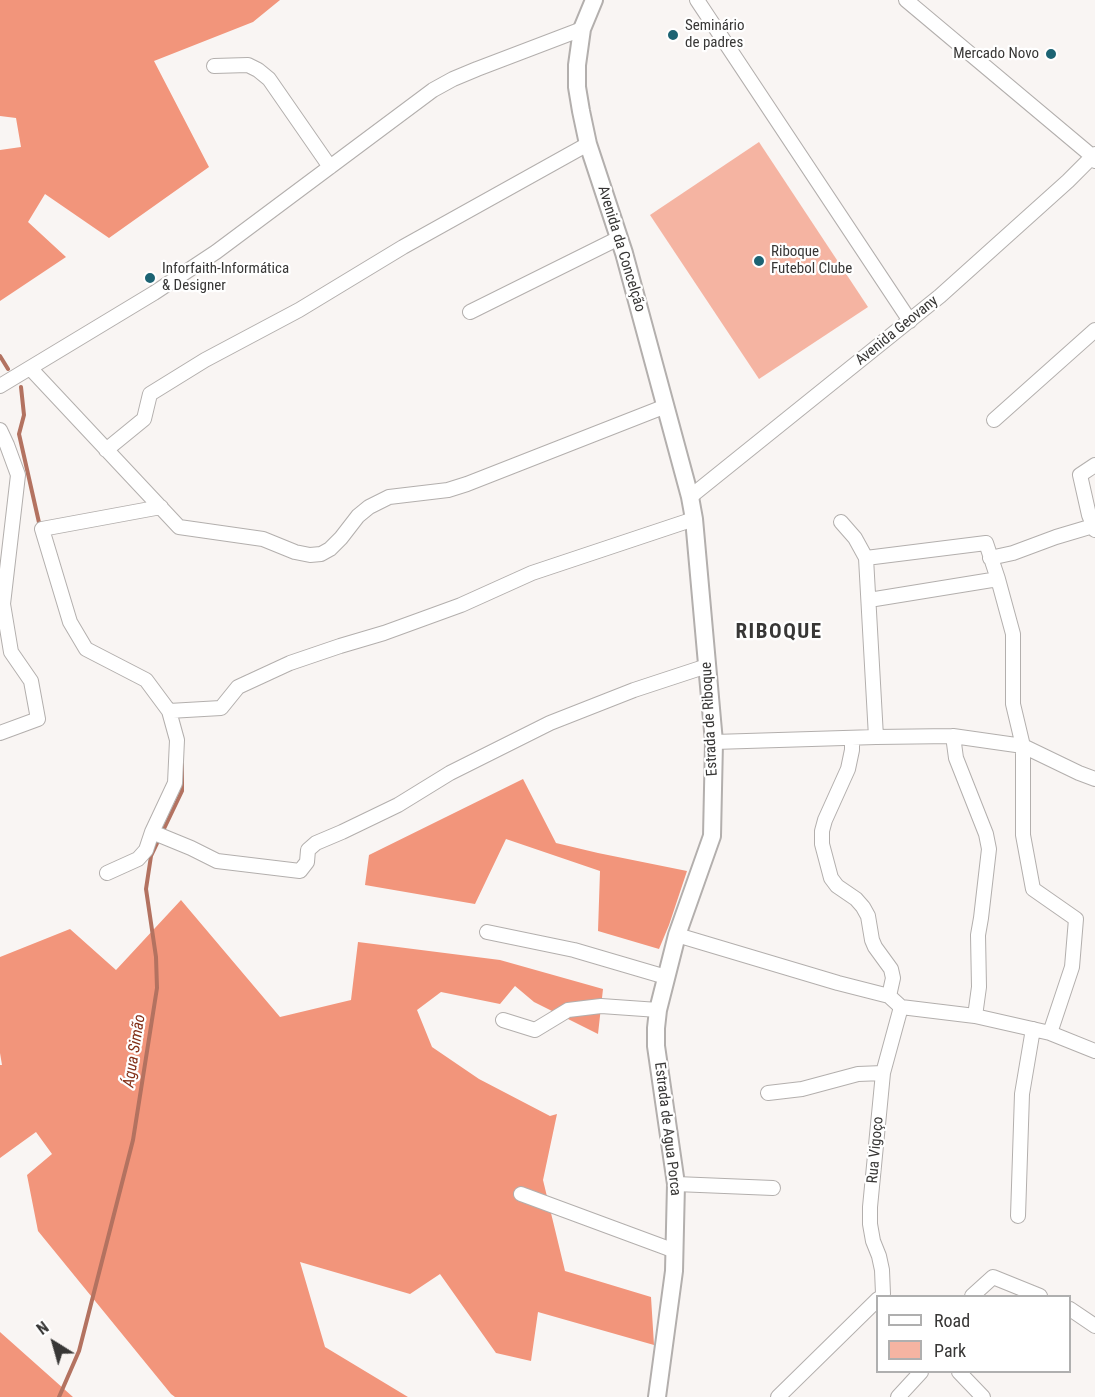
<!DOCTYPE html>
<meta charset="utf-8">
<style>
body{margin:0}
#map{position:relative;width:1095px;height:1397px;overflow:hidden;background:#f9f5f3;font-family:"Roboto Condensed",sans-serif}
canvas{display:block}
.legend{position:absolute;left:876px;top:1295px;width:195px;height:78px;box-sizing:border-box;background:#fff;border:2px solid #afafaf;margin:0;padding:8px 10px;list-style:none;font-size:18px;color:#383736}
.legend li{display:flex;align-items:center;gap:12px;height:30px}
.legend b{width:30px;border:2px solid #afafaf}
.north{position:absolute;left:24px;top:1313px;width:60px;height:60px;-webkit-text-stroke:4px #fff;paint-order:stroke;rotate:323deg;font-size:16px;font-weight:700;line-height:24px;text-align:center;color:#383736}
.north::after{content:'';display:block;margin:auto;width:21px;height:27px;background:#383736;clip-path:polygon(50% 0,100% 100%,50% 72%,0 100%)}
</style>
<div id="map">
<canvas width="1095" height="1397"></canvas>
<ul class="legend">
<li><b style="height:8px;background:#fff"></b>Road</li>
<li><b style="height:16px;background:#f5b4a2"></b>Park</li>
</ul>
<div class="north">N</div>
</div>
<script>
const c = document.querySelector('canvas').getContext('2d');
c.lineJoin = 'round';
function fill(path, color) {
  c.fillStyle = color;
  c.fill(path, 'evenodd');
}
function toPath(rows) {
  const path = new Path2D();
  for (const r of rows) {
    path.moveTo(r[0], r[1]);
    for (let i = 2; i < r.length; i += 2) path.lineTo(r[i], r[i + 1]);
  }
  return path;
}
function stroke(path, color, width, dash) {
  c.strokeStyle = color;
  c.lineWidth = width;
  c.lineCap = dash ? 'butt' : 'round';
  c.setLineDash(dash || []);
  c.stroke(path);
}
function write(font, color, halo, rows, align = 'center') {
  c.font = font + ' "Roboto Condensed",sans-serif';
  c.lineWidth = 4.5;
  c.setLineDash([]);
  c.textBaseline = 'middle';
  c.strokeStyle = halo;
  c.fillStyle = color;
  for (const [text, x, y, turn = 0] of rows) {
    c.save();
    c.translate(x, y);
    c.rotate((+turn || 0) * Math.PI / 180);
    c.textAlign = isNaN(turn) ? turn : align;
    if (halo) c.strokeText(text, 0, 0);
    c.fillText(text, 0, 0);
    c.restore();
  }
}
fill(toPath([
 [759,142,868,307,759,379,650,215]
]), '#f5b4a2');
fill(toPath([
 [0,0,280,0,253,22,154,61,209,167,109,238,45,194,28,222,66,257,0,301,0,150,21,147,16,118,0,116],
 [523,779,556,843,598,853,687,871,669,925,659,949,598,931,600,871,506,839,475,904,365,885,369,855],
 [181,900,280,1017,351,1000,358,942,500,960,603,989,598,1034,534,1002,515,986,500,1004,441,992,417,1010,432,1047,479,1079,550,1116,557,1114,543,1180,565,1271,651,1297,654,1345,538,1312,531,1361,496,1353,440,1274,410,1294,300,1262,325,1347,408,1397,175,1397,171,1394,38,1231,27,1175,52,1154,36,1132,0,1158,0,1065,2,1065,0,1053,0,957,70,929,116,970],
 [0,1332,73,1397,0,1397]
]), '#f2957b');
stroke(toPath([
 [0,356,8,369],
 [21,387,24,415,19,434,40,527],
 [59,1397,79,1351,133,1140,157,988,156,957,146,889,151,856,182,791,182,764]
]), '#b37260', 4);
const minor = toPath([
 [697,0,910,321],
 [906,0,1092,156,1095,161],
 [214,66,248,65,258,70,269,79,330,167],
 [470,312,619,238],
 [30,368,179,527,263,539,295,552,310,555,321,554,330,549,341,538,358,516,369,507,389,497,448,490,467,484,666,406],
 [0,386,154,293,216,252,433,90,453,79,477,69,582,29],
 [994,420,1095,330],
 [0,430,7,445,18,475,3,604,11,652,31,681,38,719,0,733],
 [106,450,144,419,150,394,205,360,299,310,403,247,588,144],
 [1095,465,1080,475,1089,515,1095,530],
 [690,497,940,296,1068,181,1095,154],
 [841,522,855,538,866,558,876,737],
 [866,558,986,543,998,579,1013,634,1013,704,1023,746,1023,835,1033,889,1076,919,1072,967,1050,1033],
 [990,558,1013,553,1056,537,1093,526],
 [869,600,998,579],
 [169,711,221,708,238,687,290,663,340,646,384,633,461,605,532,573,694,519],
 [953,736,956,758,986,834,989,849,981,918,978,935,979,987,975,1016],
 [852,738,852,750,848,769,825,820,822,831,822,844,831,878,837,886,856,899,863,907,868,916,872,940,875,947,891,969,893,978,889,996],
 [714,742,876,737,953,736,1023,746,1079,773,1095,779],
 [152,832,191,848,217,861,300,871,307,862,308,850,316,843,342,832,398,805,450,773,550,723,634,690,707,666],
 [107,873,138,859,146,850,152,832,175,783,177,740,169,711,146,680,86,649,70,622,42,529,161,507],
 [487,932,574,950,666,977],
 [677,935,838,983,889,996,901,1007,975,1016,1050,1033,1095,1051],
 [503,1020,535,1030,568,1010,601,1006,658,1010],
 [768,1093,802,1089,858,1074,883,1073],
 [676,1184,773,1188],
 [521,1194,675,1251],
 [1018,1216,1022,1094,1033,1029],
 [883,1294,882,1270,879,1256,873,1241,870,1224,870,1207,883,1073,901,1007],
 [972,1296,993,1277,1040,1296],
 [1070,1309,1095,1326],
 [959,1372,983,1397],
 [778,1397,878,1299],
 [898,1397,921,1372]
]);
const major = toPath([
 [594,0,582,29,577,65,577,87,581,111,588,144,624,253,690,497,694,519,714,742,712,836,677,935,658,1010,656,1028,656,1046,676,1184,674,1271,657,1397]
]);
stroke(minor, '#b3afad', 16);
stroke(major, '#b3afad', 20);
stroke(minor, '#fff', 14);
stroke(major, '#fff', 16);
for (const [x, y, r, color] of [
 [673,35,6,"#1c6373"],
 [1051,54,6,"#1c6373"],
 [759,261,6,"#1c6373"],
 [150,278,6,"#1c6373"]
]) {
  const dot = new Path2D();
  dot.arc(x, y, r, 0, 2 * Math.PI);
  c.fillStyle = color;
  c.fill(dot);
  stroke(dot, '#fff', 2);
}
write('15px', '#383736', '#fff', [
 ["Seminário",685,26],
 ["de padres",685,43],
 ["Mercado Novo",1039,54,"right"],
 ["Riboque",771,252],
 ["Futebol Clube",771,269],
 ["Inforfaith-Informática",162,269],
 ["& Designer",162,286]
], 'left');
write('15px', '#383736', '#fff', [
 ["Avenida da Concelção",621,249,73],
 ["Avenida Geovany",897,331,-39],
 ["Estrada de Riboque",710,719,-93],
 ["Estrada de Agua Porca",667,1129,83],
 ["Rua Vigoço",876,1150,-85]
]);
write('italic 16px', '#833119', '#fff', [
 ["Água Simão",135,1051,-81]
]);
c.letterSpacing = '1.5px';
write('bold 21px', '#383736', '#fff', [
 ["RIBOQUE",779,633]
]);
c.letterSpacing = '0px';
</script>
